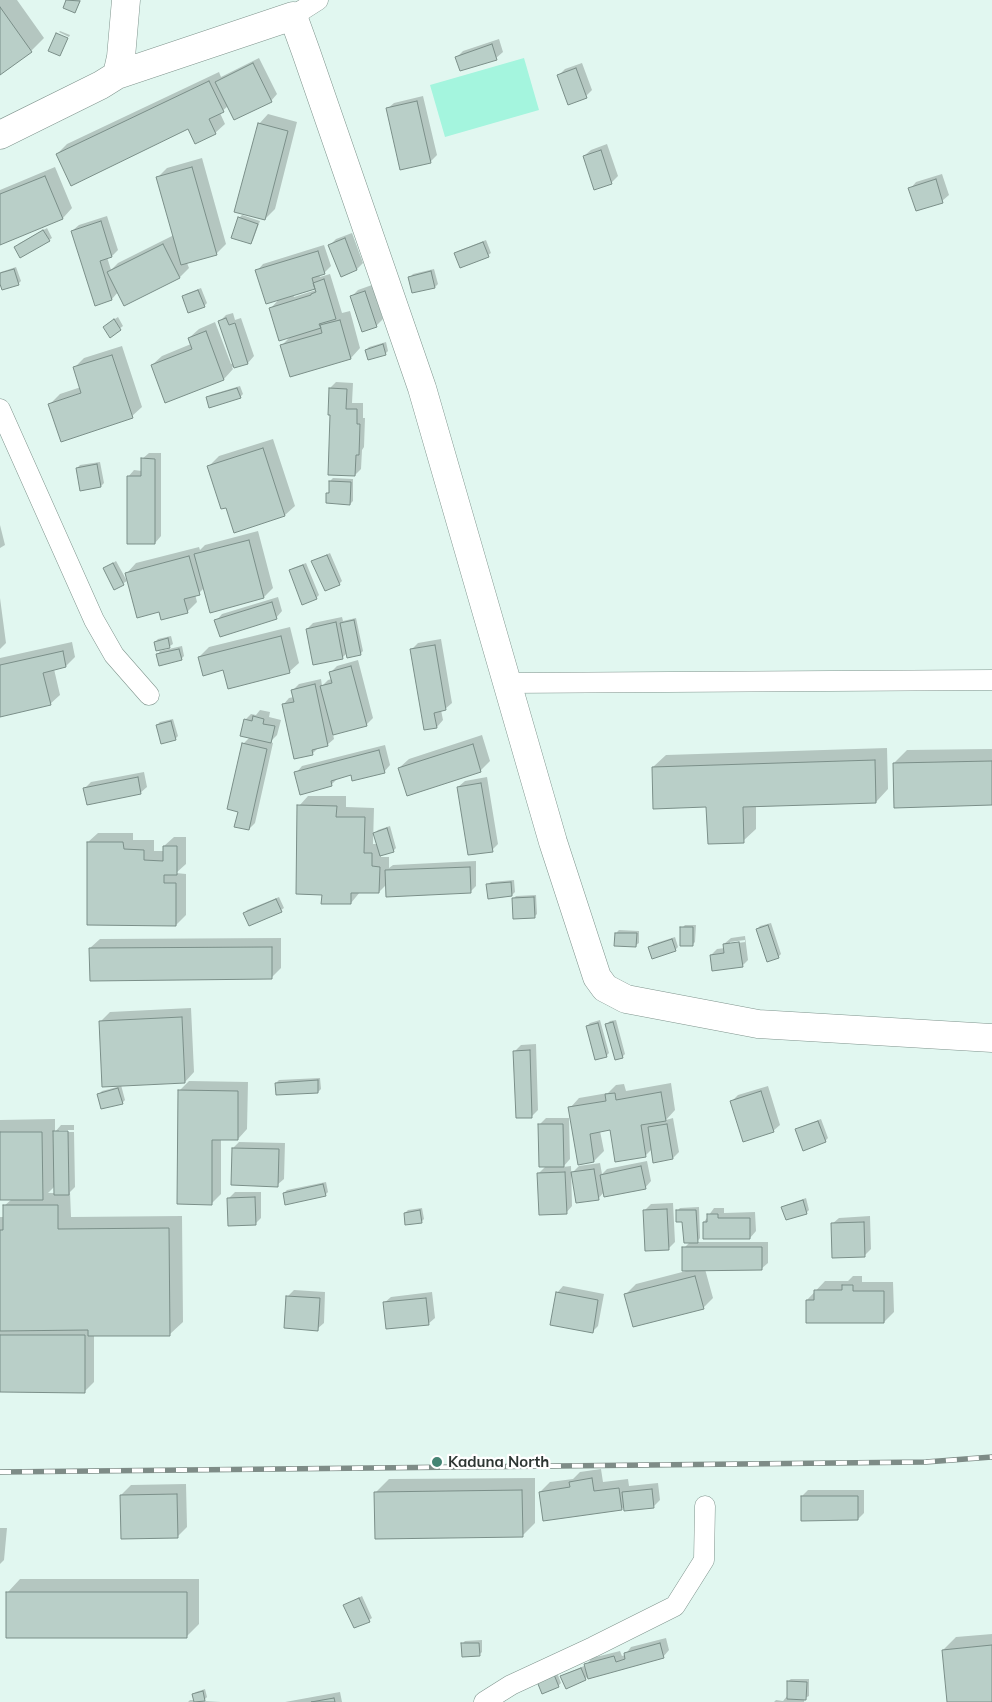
<!DOCTYPE html>
<style>
body{margin:0}
canvas{display:block;background:#e1f7f0}
</style>
<canvas width="992" height="1702"></canvas>
<script>
const c = document.querySelector('canvas').getContext('2d');
c.lineJoin = 'round';
function fill(path, color) {
  c.fillStyle = color;
  c.fill(path, 'evenodd');
}
function toPath(rows) {
  const path = new Path2D();
  for (const r of rows) {
    path.moveTo(r[0], r[1]);
    for (let i = 2; i < r.length; i += 2) path.lineTo(r[i], r[i + 1]);
  }
  return path;
}
function stroke(path, color, width, dash) {
  c.strokeStyle = color;
  c.lineWidth = width;
  c.lineCap = dash ? 'butt' : 'round';
  c.setLineDash(dash || []);
  c.stroke(path);
}
function write(font, color, halo, rows, align = 'center') {
  c.font = font + ' Mulish,sans-serif';
  c.lineWidth = 4.5;
  c.setLineDash([]);
  c.textBaseline = 'middle';
  c.strokeStyle = halo;
  c.fillStyle = color;
  for (const [text, x, y, turn = 0] of rows) {
    c.save();
    c.translate(x, y);
    c.rotate((+turn || 0) * Math.PI / 180);
    c.textAlign = isNaN(turn) ? turn : align;
    if (halo) c.strokeText(text, 0, 0);
    c.fillText(text, 0, 0);
    c.restore();
  }
}
fill(toPath([
 [524,58,539,110,445,137,430,85]
]), '#a4f5de');
fill(toPath([
 [0,0,17,0,44,38,31,51,0,73],
 [67,0,81,0,75,12,64,7],
 [60,31,70,35,69,37,59,32],
 [499,39,503,52,496,58,457,57,463,51],
 [259,58,277,94,271,101,228,106,220,113,225,124,215,133,189,128,57,154,67,144,219,72,221,77],
 [582,63,592,90,586,96,559,75,565,69],
 [423,96,437,155,430,162,387,109,394,103],
 [268,114,297,122,275,209,265,219,259,124],
 [607,144,618,176,611,183,584,156,591,150],
 [202,158,226,244,216,254,187,263,189,268,180,277,118,292,112,299,95,304,72,231,79,225,107,216,118,250,112,256,107,257,111,270,118,263,174,235,158,177,167,168],
 [55,167,72,208,63,218,0,243,0,190],
 [942,174,949,195,942,201,910,189,916,182],
 [242,215,260,221,253,240,250,243,239,218],
 [47,228,52,238,49,240,18,244],
 [352,233,363,263,357,269,341,275,330,245,336,239],
 [486,240,491,253,488,255,455,253,458,251],
 [324,245,331,266,324,273,319,275,320,277,330,274,342,313,350,311,360,348,351,358,282,345,291,336,271,308,280,298,257,271,263,264],
 [316,287,316,290,294,297,293,294],
 [16,267,21,281,18,284,0,280,1,272],
 [434,269,438,284,435,287,410,277,413,274],
 [372,285,383,319,376,326,352,296,358,290],
 [201,288,207,303,204,306,183,297,186,294],
 [233,313,235,320,241,318,254,356,248,363,232,367,233,369,224,379,152,365,162,356,191,344,189,338,199,329,215,322,231,364,233,363,219,322,226,315],
 [118,317,123,326,110,336,107,324],
 [386,342,388,351,386,353,369,359,366,350,369,347],
 [122,346,142,407,132,416,50,404,60,394,81,387,74,368,84,358],
 [336,382,353,383,352,403,363,403,363,418,365,418,364,447,362,450,361,469,355,475,332,414,330,388],
 [240,386,243,394,240,397,208,398,210,395],
 [273,439,295,506,285,515,235,531,227,506,209,466,219,456],
 [149,453,161,453,161,536,155,543,128,477,134,470,142,471,142,459],
 [100,462,104,483,101,486,81,489,77,468,80,465],
 [333,478,353,479,353,501,350,504,327,494,330,491,330,481],
 [0,525,5,545,0,548],
 [258,531,273,588,264,597,204,588,199,593,195,594,197,602,187,612,160,611,127,573,136,563,199,547,200,550,205,545],
 [330,553,342,581,339,584,313,561],
 [116,561,127,581,114,589,104,569],
 [306,563,319,595,316,598,290,571,293,568],
 [278,597,282,611,276,618,216,621,222,614],
 [0,598,6,643,0,649],
 [342,617,343,621,356,618,363,651,360,654,347,653,343,657,314,663,307,629,313,623],
 [290,627,299,663,289,672,223,669,199,657,209,647],
 [171,636,173,644,170,646,157,649,155,642,158,639],
 [441,639,452,703,445,709,441,710,443,720,437,727,412,649,418,643],
 [72,642,75,657,66,666,54,669,60,695,50,704,0,716,0,658],
 [182,646,184,656,181,659,158,654,160,651],
 [358,660,373,718,366,725,333,734,334,739,327,745,319,747,312,754,283,705,289,698,294,697,293,690,299,684,321,679,322,686,328,680,332,679,331,672,337,666],
 [260,710,270,712,269,717,281,720,277,735,270,742,273,743,255,823,249,829,239,811,243,744,250,737,245,720,251,714,256,715],
 [173,719,178,736,175,739,157,725,160,722],
 [482,735,490,761,481,770,408,794,399,768,409,759],
 [385,745,390,765,384,772,352,774,337,779,331,785,296,773,302,766],
 [887,748,888,789,876,802,756,805,756,829,743,841,708,806,653,767,666,755],
 [992,749,992,804,894,763,907,750],
 [144,772,147,787,140,793,85,788,91,782],
 [487,777,498,844,492,850,458,787,465,781],
 [308,796,346,796,346,807,374,808,373,844,378,844,375,833,378,830,390,826,396,848,393,851,381,855,381,857,389,857,389,868,393,865,476,861,476,886,470,892,387,884,379,892,360,892,351,903,323,893,299,806],
 [98,833,133,833,133,840,154,840,154,851,164,851,164,846,174,837,186,837,186,864,176,873,186,874,186,915,176,925,88,842],
 [514,880,515,892,512,895,488,885,491,882],
 [536,895,537,914,534,917,513,899,516,896],
 [279,897,284,908,281,910,245,913,247,910],
 [771,923,781,954,778,957,757,929,760,926],
 [685,925,696,925,695,942,692,945,682,928],
 [619,930,639,931,639,943,636,945,616,933],
 [745,936,748,960,742,966,711,955,717,949,725,948,724,944,731,938],
 [745,940,745,942,730,944,730,942],
 [675,937,678,947,675,950,650,947,653,944],
 [281,938,281,968,271,978,90,948,100,939],
 [191,1008,194,1072,185,1082,121,1085,125,1100,122,1103,99,1094,102,1091,121,1086,100,1022,110,1012],
 [600,1020,609,1053,606,1056,587,1026,590,1023],
 [616,1020,625,1054,622,1057,607,1024,610,1021],
 [536,1044,538,1110,532,1116,515,1051,521,1045],
 [320,1078,321,1089,318,1092,276,1083,279,1080],
 [189,1081,248,1082,247,1129,238,1139,221,1139,221,1194,211,1204,179,1091],
 [671,1083,675,1110,666,1120,673,1118,679,1152,673,1158,654,1161,652,1149,645,1156,611,1129,600,1131,604,1151,594,1161,579,1163,570,1108,579,1098,608,1093,616,1085,624,1084,626,1091],
 [768,1086,780,1125,773,1131,731,1102,738,1095],
 [546,1118,569,1118,570,1159,563,1167,571,1166,572,1206,566,1213,538,1174,546,1166,539,1125],
 [55,1119,55,1132,61,1125,74,1125,74,1130,59,1130,59,1132,74,1132,75,1187,70,1192,71,1217,182,1216,183,1322,170,1334,94,1335,94,1382,85,1391,0,1391,0,1217,4,1217,4,1206,12,1199,0,1199,0,1120],
 [55,1186,55,1193,48,1193],
 [821,1119,828,1138,825,1141,797,1130,800,1127],
 [239,1142,285,1143,284,1179,277,1185,233,1148],
 [647,1161,651,1181,645,1188,604,1192,598,1199,571,1174,579,1166,600,1163,602,1174,607,1169],
 [326,1182,328,1192,325,1195,284,1193,287,1190],
 [235,1192,261,1192,261,1218,255,1224,228,1199],
 [806,1198,809,1210,806,1213,783,1207,786,1205],
 [673,1203,675,1242,668,1249,644,1211,651,1204],
 [699,1207,700,1238,697,1242,768,1242,768,1263,761,1269,705,1269,713,1298,703,1308,626,1294,636,1284,690,1270,684,1248,690,1242,684,1220,677,1211,680,1208],
 [422,1208,424,1219,421,1222,405,1213,408,1210],
 [714,1208,724,1208,724,1213,755,1212,756,1231,750,1238,704,1222],
 [870,1216,871,1249,865,1255,832,1224,839,1218],
 [853,1276,862,1276,862,1282,893,1282,894,1312,884,1322,807,1300,825,1281,848,1281],
 [563,1286,604,1294,598,1326,592,1332,557,1293],
 [294,1290,325,1292,324,1323,317,1329,287,1297],
 [432,1292,435,1318,428,1324,384,1303,391,1297],
 [601,1469,603,1482,628,1479,629,1486,658,1483,660,1500,654,1506,625,1505,622,1509,540,1492,550,1482,573,1479,580,1472],
 [535,1478,535,1523,522,1536,376,1492,389,1479],
 [186,1484,187,1527,178,1536,121,1495,131,1485],
 [808,1490,864,1490,864,1513,858,1519,802,1496],
 [0,1528,7,1528,4,1560,0,1564],
 [20,1579,199,1579,199,1624,186,1637,8,1592],
 [362,1596,372,1618,369,1620,345,1605],
 [992,1634,992,1702,948,1702,943,1650,956,1637],
 [666,1638,669,1650,663,1657,589,1675,585,1679,562,1677,565,1674,584,1666,586,1671,587,1670,586,1665,592,1658,620,1651,622,1656,625,1655,631,1647],
 [482,1640,482,1652,480,1654,462,1644,465,1641],
 [556,1670,561,1683,558,1686,542,1692],
 [791,1679,809,1679,809,1696,805,1698,804,1702,774,1702,776,1700,783,1701,788,1695,788,1681],
 [205,1689,207,1697,203,1701,221,1702,188,1702,190,1700,195,1700,193,1694,196,1692],
 [340,1692,342,1702,285,1702]
]), '#0003');
const building = toPath([
 [66,0,80,1,75,13,63,8,66,0],
 [0,7,32,52,0,75,0,7],
 [56,33,68,38,60,56,48,51,56,33],
 [492,44,497,60,460,71,455,57,492,44],
 [253,63,272,102,234,120,215,82,253,63],
 [576,68,587,98,568,105,557,75,576,68],
 [209,81,224,112,209,119,216,134,195,144,188,129,71,186,56,154,209,81],
 [417,101,431,163,400,170,386,108,417,101],
 [258,123,288,131,265,220,234,212,258,123],
 [601,150,612,184,594,190,583,156,601,150],
 [192,167,217,255,181,265,156,177,192,167],
 [45,176,63,219,0,245,0,194,45,176],
 [936,179,943,203,916,211,908,188,936,179],
 [238,217,258,224,251,244,231,238,238,217],
 [101,221,112,257,100,261,112,300,95,306,71,231,101,221],
 [43,230,50,241,20,258,14,247,43,230],
 [345,238,357,270,341,277,328,245,345,238],
 [483,242,489,257,460,268,454,253,483,242],
 [163,244,180,278,124,306,107,272,163,244],
 [318,251,325,274,312,278,315,289,266,304,255,270,318,251],
 [14,269,19,285,2,290,0,284,0,273,14,269],
 [431,271,435,288,412,293,408,277,431,271],
 [324,279,336,319,319,324,321,328,279,341,269,308,311,295,311,294,316,292,313,283,324,279],
 [198,290,205,307,188,313,182,296,198,290],
 [365,291,377,327,362,332,350,296,365,291],
 [226,318,229,325,235,323,248,364,234,368,218,321,226,318],
 [114,319,121,330,110,338,103,327,114,319],
 [340,320,351,359,290,377,280,345,322,333,320,325,340,320],
 [206,331,224,380,165,403,151,365,192,349,188,338,206,331],
 [383,344,386,355,368,360,365,350,383,344],
 [112,355,133,418,61,442,48,404,81,393,73,367,112,355],
 [237,388,241,398,209,408,206,397,237,388],
 [329,388,347,389,346,409,357,409,357,424,360,424,359,455,356,455,355,476,328,475,330,415,328,415,329,388],
 [263,448,285,516,234,533,226,508,221,509,207,466,263,448],
 [141,458,155,459,155,544,127,544,127,476,141,476,141,458],
 [97,464,101,487,80,491,76,468,97,464],
 [329,481,351,482,350,505,326,503,326,493,329,493,329,481],
 [249,540,264,598,210,613,194,554,249,540],
 [327,555,340,585,325,591,311,561,327,555],
 [189,556,200,595,184,599,188,613,161,620,159,612,137,618,125,573,189,556],
 [113,563,124,585,114,590,103,568,113,563],
 [303,565,317,599,302,605,289,570,303,565],
 [272,602,277,619,220,637,214,620,272,602],
 [354,620,361,655,347,658,340,623,354,620],
 [336,622,343,659,313,665,306,629,336,622],
 [281,636,290,673,228,689,223,670,203,676,198,657,281,636],
 [168,638,170,648,156,651,154,642,168,638],
 [435,645,446,710,434,713,437,728,424,730,410,649,435,645],
 [179,649,182,660,159,666,156,654,179,649],
 [63,651,66,667,43,673,51,705,0,717,0,665,63,651],
 [351,666,367,726,333,735,320,686,332,683,329,672,351,666],
 [315,684,328,746,312,750,313,755,294,759,282,704,294,702,291,690,315,684],
 [253,716,264,719,263,724,275,726,271,743,240,736,244,719,252,721,253,716],
 [171,721,176,740,161,744,156,725,171,721],
 [242,743,267,749,249,830,234,827,238,812,227,809,242,743],
 [473,744,481,772,407,796,398,768,473,744],
 [379,750,385,773,352,781,351,775,331,781,332,786,300,795,294,772,379,750],
 [875,760,876,803,743,807,744,843,708,844,706,807,653,809,652,767,875,760],
 [992,761,992,805,894,808,893,763,992,761],
 [138,777,141,794,87,805,83,788,138,777],
 [481,783,493,852,468,855,457,787,481,783],
 [297,805,337,806,336,817,365,817,364,853,372,853,372,866,380,867,379,893,351,893,351,904,321,904,322,895,296,894,297,805],
 [387,828,394,852,380,856,373,833,387,828],
 [87,842,123,842,124,849,144,850,144,860,163,861,163,846,177,846,177,875,164,875,164,883,176,883,176,926,87,925,87,842],
 [470,867,471,893,386,897,385,870,470,867],
 [511,882,512,896,488,899,486,884,511,882],
 [534,897,535,918,513,919,512,898,534,897],
 [276,899,282,912,249,926,243,913,276,899],
 [768,925,779,958,767,962,756,929,768,925],
 [680,927,693,927,693,946,680,946,680,927],
 [615,933,637,933,636,947,614,946,615,933],
 [672,939,676,951,652,959,648,947,672,939],
 [739,942,743,967,712,971,710,955,724,953,723,944,739,942],
 [272,947,272,979,90,981,89,948,272,947],
 [182,1017,185,1083,102,1087,99,1021,182,1017],
 [613,1022,623,1058,615,1060,605,1024,613,1022],
 [598,1023,607,1057,595,1060,586,1026,598,1023],
 [530,1050,532,1118,516,1118,513,1051,530,1050],
 [318,1080,318,1093,276,1095,275,1083,318,1080],
 [118,1088,123,1104,101,1109,97,1094,118,1088],
 [178,1090,238,1091,238,1140,212,1140,212,1205,177,1204,178,1090],
 [761,1091,774,1132,743,1142,730,1101,761,1091],
 [661,1092,666,1121,641,1125,646,1157,615,1162,610,1130,590,1134,594,1162,578,1165,568,1107,606,1101,605,1094,615,1093,616,1100,661,1092],
 [818,1121,826,1142,803,1151,795,1129,818,1121],
 [538,1124,563,1124,564,1167,539,1167,538,1124],
 [667,1124,673,1159,653,1163,648,1127,667,1124],
 [53,1131,68,1131,69,1195,54,1195,53,1131],
 [0,1132,42,1132,43,1200,0,1200,0,1132],
 [232,1148,279,1149,278,1187,231,1185,232,1148],
 [641,1166,646,1189,604,1197,600,1175,641,1166],
 [594,1169,599,1200,576,1203,571,1172,594,1169],
 [565,1172,567,1214,539,1215,537,1173,565,1172],
 [323,1184,326,1196,285,1205,283,1193,323,1184],
 [255,1197,256,1225,228,1226,227,1198,255,1197],
 [803,1200,807,1214,786,1220,781,1207,803,1200],
 [3,1205,58,1205,58,1229,169,1228,170,1336,88,1336,88,1330,0,1331,0,1230,3,1230,3,1205],
 [667,1209,669,1250,645,1251,643,1210,667,1209],
 [420,1210,422,1223,405,1225,404,1213,420,1210],
 [676,1210,696,1210,698,1243,684,1243,682,1222,676,1222,676,1210],
 [707,1214,718,1214,718,1218,750,1218,750,1239,703,1239,703,1222,707,1222,707,1214],
 [864,1222,865,1257,832,1258,831,1223,864,1222],
 [682,1247,762,1247,762,1270,682,1271,682,1247],
 [695,1276,704,1309,633,1327,624,1294,695,1276],
 [842,1285,853,1285,853,1291,884,1291,884,1323,806,1323,806,1300,814,1300,814,1290,842,1290,842,1285],
 [556,1292,598,1300,593,1333,550,1325,556,1292],
 [286,1296,320,1298,318,1331,284,1328,286,1296],
 [426,1298,429,1325,386,1329,383,1302,426,1298],
 [0,1335,85,1335,85,1393,0,1392,0,1335],
 [592,1478,594,1491,619,1488,622,1510,543,1521,539,1492,570,1487,569,1482,592,1478],
 [652,1489,654,1508,624,1511,622,1492,652,1489],
 [522,1490,523,1537,375,1539,374,1492,522,1490],
 [177,1494,178,1538,121,1539,120,1495,177,1494],
 [801,1496,858,1496,858,1520,801,1521,801,1496],
 [6,1592,187,1592,187,1638,6,1638,6,1592],
 [359,1598,370,1622,354,1628,343,1605,359,1598],
 [461,1643,479,1643,480,1656,462,1657,461,1643],
 [660,1643,664,1658,588,1679,584,1664,614,1656,616,1662,625,1659,624,1653,660,1643],
 [992,1645,992,1702,947,1702,942,1650,992,1645],
 [581,1668,586,1680,566,1689,560,1676,581,1668],
 [553,1672,559,1687,542,1694,536,1679,553,1672],
 [787,1681,807,1682,806,1700,787,1699,787,1681],
 [203,1691,205,1701,194,1702,192,1694,203,1691],
 [334,1698,335,1702,311,1702,334,1698]
]);
fill(building, '#b9cfc8');
stroke(building, '#7b8f89', 1);
const street = toPath([
 [293,16,318,0],
 [0,409,94,620,114,655,149,695],
 [507,683,992,680],
 [484,1702,511,1685,593,1647,675,1606,704,1560,705,1506]
]);
const secondary = toPath([
 [117,75,293,16,306,52,422,388,553,842,597,977,605,988,626,999,758,1024,992,1038],
 [0,135,101,85,117,75,121,57,126,0]
]);
stroke(street, '#7f948d', 21);
stroke(secondary, '#7f948d', 29);
stroke(street, '#fff', 20);
stroke(secondary, '#fff', 28);
const rail = toPath([
 [0,1472,926,1462,992,1457]
]);
stroke(rail, '#7e8c87', 5.5);
stroke(rail, '#fff', 4, [11]);
for (const [x, y, r, color] of [
 [437,1462,6,"#448473"]
]) {
  const dot = new Path2D();
  dot.arc(x, y, r, 0, 2 * Math.PI);
  c.fillStyle = color;
  c.fill(dot);
  stroke(dot, '#fff', 2);
}
write('bold 15px', '#2e3633', '#fff', [
 ["Kaduna North",448,1462]
], 'left');
</script>
